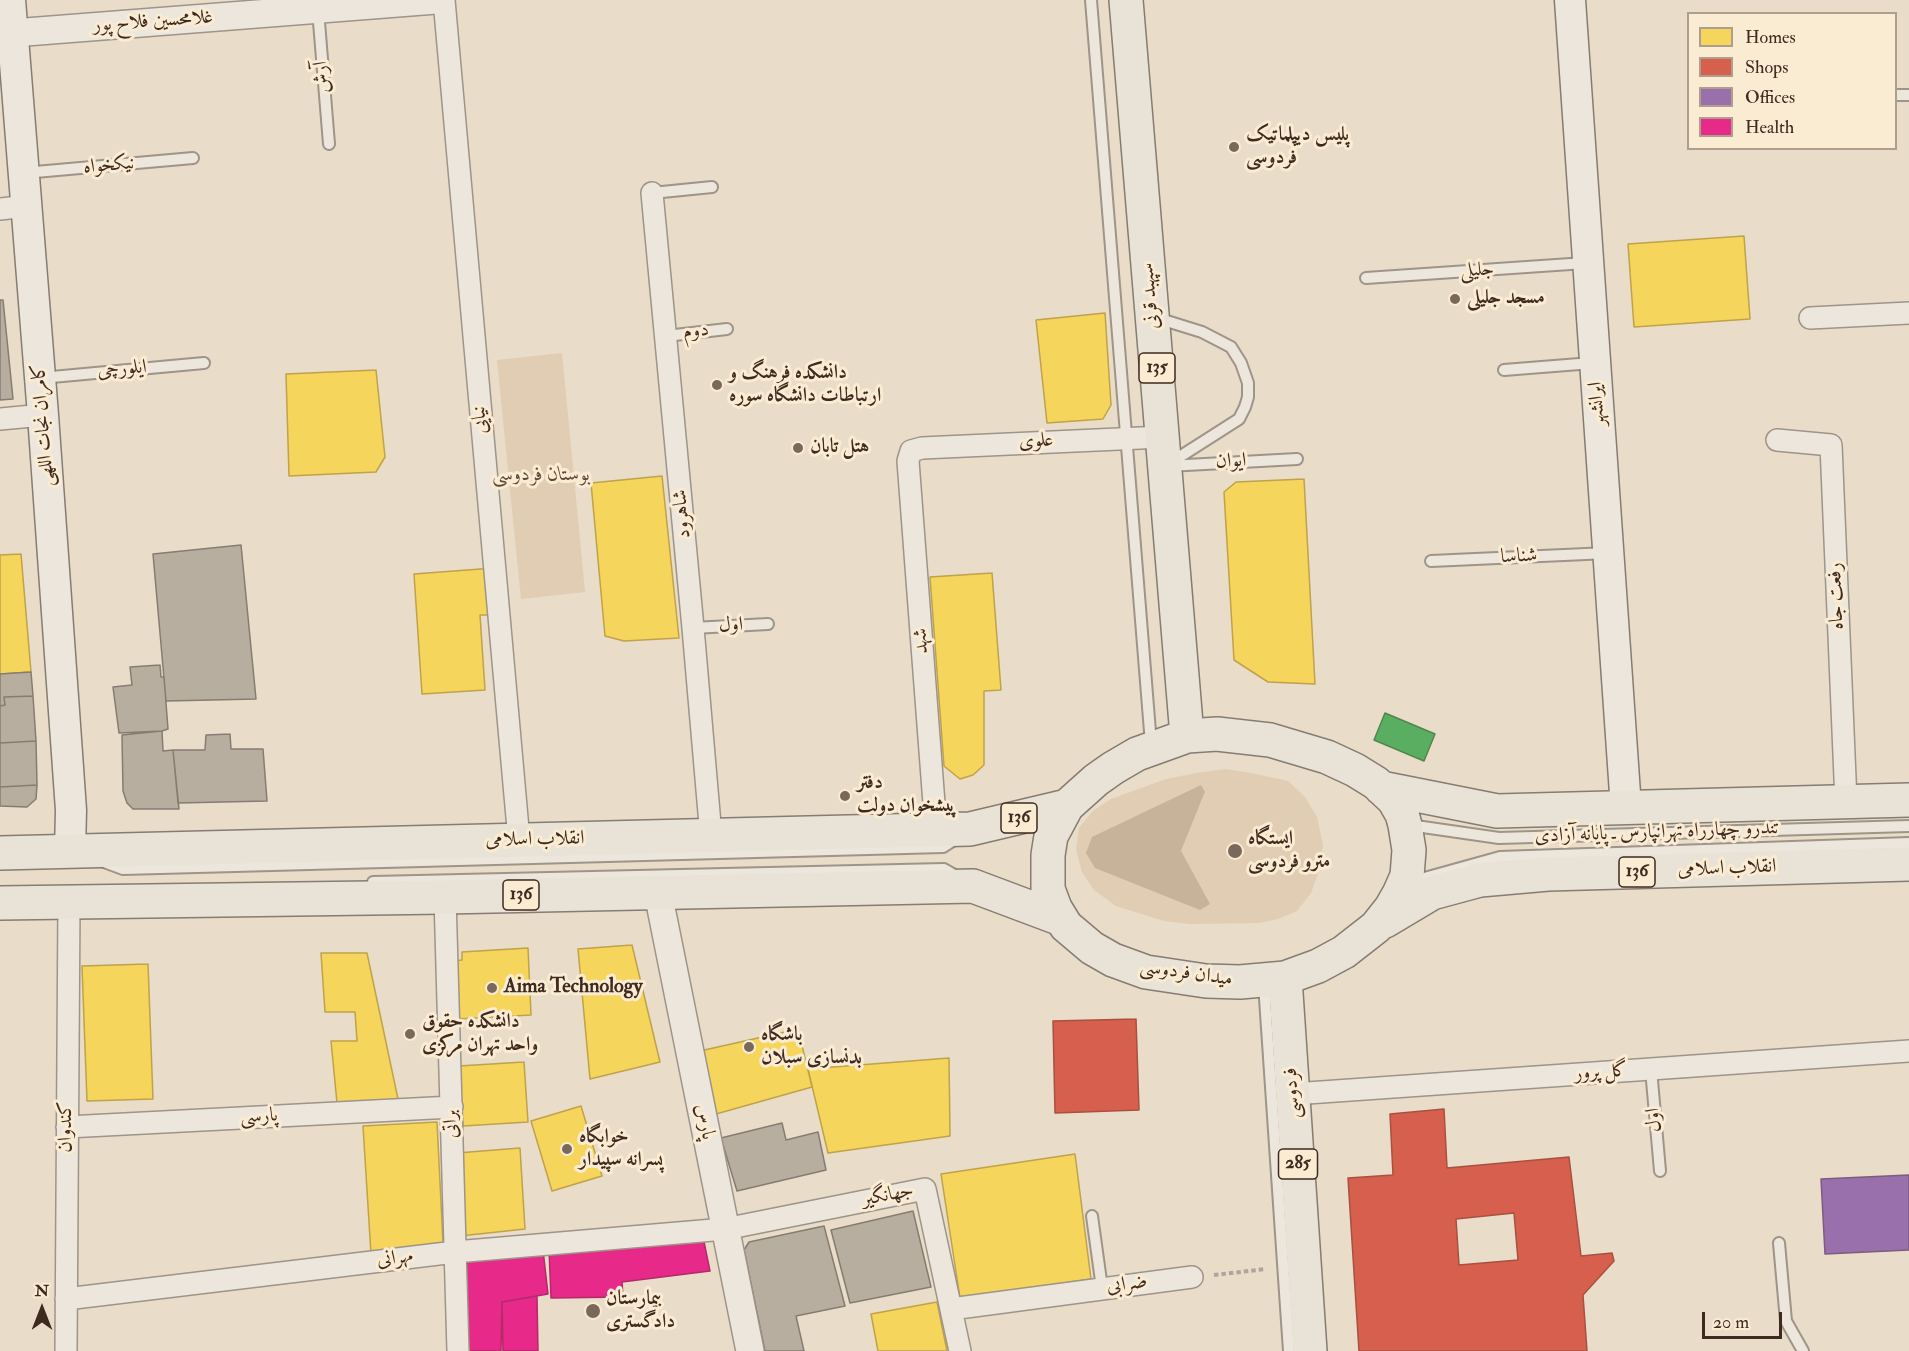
<!DOCTYPE html>
<meta charset="utf-8">
<style>
body{margin:0}
#map{position:relative;width:1909px;height:1351px;overflow:hidden;background:#e9dcc8;font-family:"IM FELL Double Pica",serif}
canvas{display:block}
.legend{position:absolute;left:1687px;top:12px;width:210px;height:138px;box-sizing:border-box;background:#faebd3;border:2px solid #af9e8b;margin:0;padding:8px 10px;list-style:none;font-size:18px;color:#3f2a20}
.legend li{display:flex;align-items:center;gap:12px;height:30px}
.legend b{width:30px;border:2px solid #af9e8b}
.north{position:absolute;left:12px;top:1279px;width:60px;height:60px;-webkit-text-stroke:4px #faebd3;paint-order:stroke;rotate:0deg;font-size:16px;font-weight:700;line-height:24px;text-align:center;color:#3f2a20}
.north::after{content:'';display:block;margin:auto;width:21px;height:27px;background:#3f2a20;clip-path:polygon(50% 0,100% 100%,50% 72%,0 100%)}
.scale{position:absolute;left:1702px;top:1312px;width:80px;height:27px;box-sizing:border-box;border:3px solid #3f2a20;border-top:0;padding-left:8px;font-size:18px;line-height:21px;white-space:nowrap;color:#3f2a20;-webkit-text-stroke:4px #faebd3;paint-order:stroke}
</style>
<div id="map">
<canvas width="1909" height="1351"></canvas>
<ul class="legend">
<li><b style="height:16px;background:#f6d55c"></b>Homes</li>
<li><b style="height:16px;background:#d6604d"></b>Shops</li>
<li><b style="height:16px;background:#9970ab"></b>Offices</li>
<li><b style="height:16px;background:#e7298a"></b>Health</li>
</ul>
<div class="north">N</div>
<div class="scale">20 m</div>
</div>
<script>
const c = document.querySelector('canvas').getContext('2d');
c.lineJoin = 'round';
function fill(path, color) {
  c.fillStyle = color;
  c.fill(path, 'evenodd');
}
function toPath(rows) {
  const path = new Path2D();
  for (const r of rows) {
    path.moveTo(r[0], r[1]);
    for (let i = 2; i < r.length; i += 2) path.lineTo(r[i], r[i + 1]);
  }
  return path;
}
function stroke(path, color, width, dash) {
  c.strokeStyle = color;
  c.lineWidth = width;
  c.lineCap = dash ? 'butt' : 'round';
  c.setLineDash(dash || []);
  c.stroke(path);
}
function write(font, color, halo, rows, align = 'center') {
  c.font = font + ' "IM FELL Double Pica",Amiri,serif';
  c.lineWidth = 6;
  c.setLineDash([]);
  c.textBaseline = 'middle';
  c.strokeStyle = halo;
  c.fillStyle = color;
  for (const [text, x, y, turn = 0] of rows) {
    c.save();
    c.translate(x, y);
    c.rotate((+turn || 0) * Math.PI / 180);
    c.textAlign = isNaN(turn) ? turn : align;
    if (halo) c.strokeText(text, 0, 0);
    c.fillText(text, 0, 0);
    c.restore();
  }
}
fill(toPath([
 [562,353,585,592,521,599,497,360],
 [1226,769,1251,773,1288,781,1305,797,1317,817,1323,845,1319,871,1311,893,1297,911,1278,919,1259,923,1190,924,1164,921,1116,906,1094,890,1082,872,1076,850,1079,828,1093,811,1111,799,1166,779,1196,773],
 [1205,793,1181,851,1086,853]
]), '#e0cdb3');
fill(toPath([
 [1201,785,1205,792,1181,851,1210,904,1200,910,1095,868,1086,853,1092,837]
]), '#c7b39a');
const homes = toPath([
 [1744,236,1750,319,1634,327,1628,244,1744,236],
 [1105,313,1111,405,1103,419,1047,423,1036,320,1105,313],
 [376,370,385,457,376,472,289,476,286,374,376,370],
 [662,476,679,638,624,641,605,636,591,483,662,476],
 [1304,479,1315,684,1268,682,1234,660,1224,492,1236,482,1304,479],
 [21,554,31,672,0,674,0,555,21,554],
 [494,568,497,615,480,615,485,690,422,694,414,574,494,568],
 [992,573,1001,690,984,691,984,765,973,775,960,779,944,766,930,577,992,573],
 [632,945,660,1062,590,1079,578,949,632,945],
 [528,948,531,1015,457,1019,453,961,462,960,462,952,528,948],
 [321,953,367,953,398,1099,337,1103,331,1041,357,1041,355,1012,325,1012,321,953],
 [148,964,153,1099,87,1101,82,966,148,964],
 [798,1029,812,1087,716,1114,700,1051,798,1029],
 [949,1058,950,1136,828,1153,808,1069,949,1058],
 [524,1062,528,1122,463,1126,459,1066,524,1062],
 [581,1106,602,1176,552,1191,531,1121,581,1106],
 [437,1122,443,1243,371,1254,363,1126,437,1122],
 [520,1148,525,1229,460,1236,457,1153,520,1148],
 [1075,1154,1091,1279,960,1298,941,1174,1075,1154],
 [937,1302,947,1351,878,1351,871,1314,937,1302]
]);
fill(homes, '#f6d55c');
stroke(homes, '#bfa24a', 1.5);
const shops = toPath([
 [1136,1019,1139,1110,1055,1113,1053,1021,1136,1019],
 [1444,1109,1447,1168,1569,1157,1581,1256,1612,1253,1614,1261,1583,1295,1587,1351,1359,1351,1348,1178,1393,1175,1390,1114,1444,1109],
 [1514,1213,1518,1260,1459,1265,1456,1219,1514,1213]
]);
fill(shops, '#d6604d');
stroke(shops, '#a95040', 1.5);
const offices = toPath([
 [1909,1175,1909,1250,1825,1254,1821,1179,1909,1175]
]);
fill(offices, '#9970ab');
stroke(offices, '#7e5b81', 1.5);
const health = toPath([
 [703,1237,710,1271,622,1282,623,1297,551,1298,549,1249,703,1237],
 [543,1250,548,1294,502,1302,501,1351,467,1351,467,1256,543,1250],
 [537,1296,538,1351,503,1351,502,1302,537,1296]
]);
fill(health, '#e7298a');
stroke(health, '#b5296a', 1.5);
const public = toPath([
 [1385,713,1435,734,1424,761,1374,740,1385,713]
]);
fill(public, '#5aae61');
stroke(public, '#52864e', 1.5);
const building = toPath([
 [0,300,3,300,13,399,0,400,0,300],
 [241,545,256,699,166,701,153,554,241,545],
 [160,665,161,677,164,677,168,729,162,731,119,733,113,687,132,685,130,667,160,665],
 [31,672,33,696,4,697,5,705,0,706,0,674,31,672],
 [33,696,36,741,0,743,0,706,5,705,4,697,33,696],
 [162,731,163,751,173,750,179,809,133,809,127,803,123,791,122,735,162,731],
 [230,734,231,749,263,749,267,801,178,803,173,750,205,750,206,735,230,734],
 [36,741,37,785,0,787,0,743,36,741],
 [37,785,36,799,27,807,0,806,0,787,37,785],
 [782,1123,786,1140,818,1132,826,1170,737,1191,721,1138,782,1123],
 [913,1211,931,1287,850,1303,831,1230,913,1211],
 [824,1226,845,1306,796,1316,804,1351,765,1351,744,1250,749,1242,824,1226]
]);
fill(building, '#b8aea0');
stroke(building, '#867c71', 1.5);
const service = toPath([
 [1091,0,1151,744],
 [318,10,329,144],
 [1896,95,1909,95],
 [24,173,193,158],
 [652,193,712,187],
 [1366,278,1585,263],
 [1157,318,1202,332,1231,347,1241,363,1248,383,1248,397,1245,407,1239,419,1170,463],
 [666,336,727,329],
 [1504,370,1592,363],
 [41,378,204,363],
 [1168,466,1297,459],
 [1431,561,1608,553],
 [693,628,768,624],
 [1409,825,1499,838,1909,826],
 [104,862,123,869,943,847,957,838],
 [373,882,944,869,958,877],
 [1410,882,1500,857,1909,843],
 [1264,984,1289,1351],
 [1651,1069,1660,1171],
 [1092,1216,1102,1288],
 [1779,1243,1786,1321,1803,1351]
]);
const minor = toPath([
 [444,0,519,840],
 [652,193,693,628,711,836],
 [0,209,27,206],
 [1810,318,1909,313],
 [0,419,43,415],
 [1777,440,1831,445,1846,802],
 [936,830,908,461,911,451,922,448,1162,437],
 [445,897,458,1351],
 [1293,1094,1909,1051],
 [67,1127,452,1107],
 [66,1299,455,1252,725,1229,925,1189,960,1351],
 [951,1309,1192,1277],
 [66,1351,69,902]
]);
const tertiary = toPath([
 [13,33,436,0],
 [658,893,750,1351]
]);
const secondary = toPath([
 [10,0,43,415,71,810,70,851],
 [1570,0,1626,808]
]);
const primary = toPath([
 [1126,0,1187,736],
 [1217,734,1270,740,1327,757,1355,770,1376,783,1394,800,1402,814,1405,825,1409,850,1407,876,1399,894,1391,908,1376,927,1344,952,1318,966,1285,978,1240,982,1206,981,1146,972,1113,960,1092,948,1066,926,1055,908,1048,889,1048,855,1051,836,1067,806,1096,780,1113,768,1137,754,1187,736,1217,734],
 [1381,788,1497,811,1909,800],
 [0,853,970,829,1067,806],
 [0,903,445,897,973,886,1061,919],
 [1385,921,1432,893,1480,880,1548,874,1909,864],
 [1285,978,1310,1351]
]);
stroke(service, '#9e9488', 14);
stroke(minor, '#9e9488', 24);
stroke(tertiary, '#9e9488', 30);
stroke(secondary, '#867c71', 33);
stroke(primary, '#867c71', 36);
stroke(toPath([
 [1214,1275,1266,1269]
]), '#aea69e', 4, [4.5, 3]);
stroke(service, '#ece6dc', 10);
stroke(minor, '#ece6dc', 21);
stroke(tertiary, '#ece6dc', 27);
stroke(secondary, '#ece6dc', 30);
stroke(primary, '#e9e2d6', 33);
for (const [x, y, r, color] of [
 [1234,147,6,"#7a685b"],
 [1455,299,6,"#7a685b"],
 [717,385,6,"#7a685b"],
 [798,448,6,"#7a685b"],
 [845,796,6,"#7a685b"],
 [1235,851,8,"#7a685b"],
 [492,988,6,"#7a685b"],
 [410,1034,6,"#7a685b"],
 [749,1047,6,"#7a685b"],
 [567,1149,6,"#7a685b"],
 [593,1311,8,"#7a685b"]
]) {
  const dot = new Path2D();
  dot.arc(x, y, r, 0, 2 * Math.PI);
  c.fillStyle = color;
  c.fill(dot);
  stroke(dot, '#faebd3', 2);
}
for (const [x, y, w] of [
 [1157,368,36],
 [1019,818,36],
 [1637,872,36],
 [521,895,36],
 [1298,1164,39]
]) {
  const box = new Path2D();
  box.roundRect(x - w / 2, y - 15, w, 30, 4.5);
  c.fillStyle = '#faebd3';
  c.fill(box);
  stroke(box, '#3f2a20', 1.5);
}
write('bold 18px', '#3f2a20', null, [
 ["135",1157,368],
 ["136",1019,818],
 ["136",1637,872],
 ["136",521,895],
 ["285",1298,1164]
]);
write('20px', '#3f2a20', '#faebd3', [
 ["غلامحسین فلاح‌ پور",153,22,-4],
 ["آرش",323,77,-95],
 ["نیکخواه",109,166,-5],
 ["جلیلی",1477,271,-4],
 ["سپهبد قرنی",1151,296,-95],
 ["دوم",696,332,-7],
 ["ایلورچی",122,370,-5],
 ["ایرانشهر",1598,404,-94],
 ["نیایی",481,420,-95],
 ["کامران نجات اللهی",44,425,-94],
 ["علوی",1036,442,-3],
 ["ایوان",1231,462,-3],
 ["شاهرود",683,514,-95],
 ["شناسا",1519,557,-3],
 ["رفعت جاه",1837,596,-92],
 ["اول",731,626,-3],
 ["شهد",922,641,-94],
 ["تندرو چهارراه تهرانپارس ـ پایانه آزادی",1657,833,-2],
 ["انقلاب اسلامی",535,840,-1],
 ["انقلاب اسلامی",1727,869,-2],
 ["میدان فردوسی",1186,974,8],
 ["گل پرور",1601,1073,-4],
 ["فردوسی",1293,1093,-94],
 ["پارسی",259,1117,-3],
 ["اول",1655,1120,-95],
 ["پارس",704,1122,79],
 ["براتی",452,1124,-91],
 ["کندوان",67,1127,-90],
 ["جهانگیر",888,1196,-11],
 ["مهرانی",395,1259,-7],
 ["ضرابی",1127,1285,-7]
]);
write('bold 20px', '#3f2a20', '#faebd3', [
 ["پلیس دیپلماتیک",1246,136],
 ["فردوسی",1246,159],
 ["مسجد جلیلی",1467,299],
 ["دانشکده فرهنگ و",729,374],
 ["ارتباطات دانشگاه سوره",729,397],
 ["هتل تابان",810,448],
 ["دفتر",857,784],
 ["پیشخوان دولت",857,807],
 ["ایستگاه",1248,840],
 ["مترو فردوسی",1248,863],
 ["Aima Technology",504,988],
 ["دانشکده حقوق",422,1023],
 ["واحد تهران مرکزی",422,1046],
 ["باشگاه",761,1036],
 ["بدنسازی سبلان",761,1059],
 ["خوابگاه",579,1138],
 ["پسرانه سپیدار",579,1161],
 ["بیمارستان",606,1300],
 ["دادگستری",606,1323]
], 'left');
write('italic 20px', '#5e483a', '#faebd3', [
 ["بوستان فردوسی",541,476]
]);
</script>
